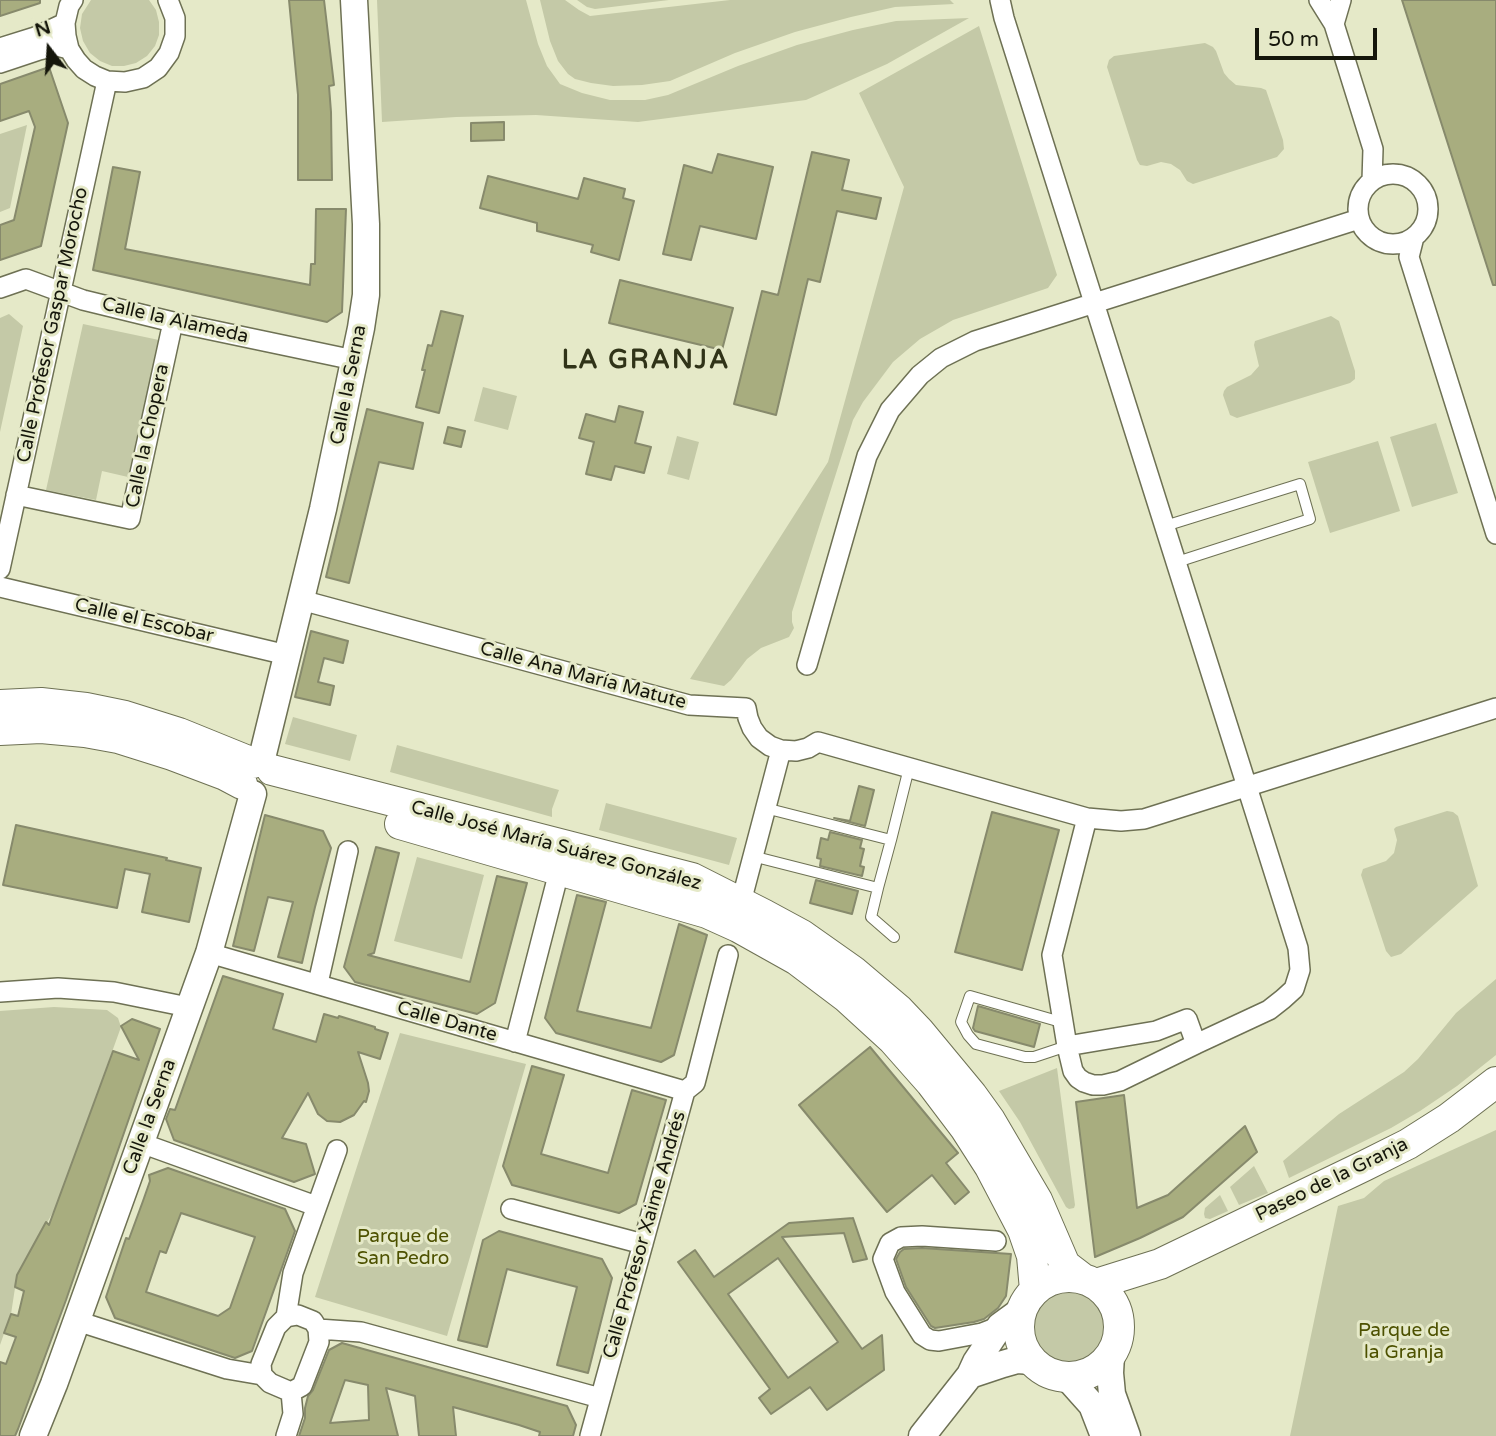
<!DOCTYPE html>
<meta charset="utf-8">
<style>
body{margin:0}
#map{position:relative;width:1496px;height:1436px;overflow:hidden;background:#e5e9c8;font-family:"Varela Round",sans-serif}
canvas{display:block}
.north{position:absolute;left:14px;top:14px;width:70px;height:70px;-webkit-text-stroke:5px #e5e9c8;paint-order:stroke;rotate:343deg;font-size:19px;font-weight:700;line-height:28px;text-align:center;color:#15160b}
.north::after{content:'';display:block;margin:auto;width:24px;height:32px;background:#15160b;clip-path:polygon(50% 0,100% 100%,50% 72%,0 100%)}
.scale{position:absolute;left:1255px;top:28px;width:122px;height:32px;box-sizing:border-box;border:4px solid #15160b;border-top:0;padding-left:9px;font-size:21px;line-height:24px;white-space:nowrap;color:#15160b;-webkit-text-stroke:5px #e5e9c8;paint-order:stroke}
</style>
<div id="map">
<canvas width="1496" height="1436"></canvas>
<div class="north">N</div>
<div class="scale">50 m</div>
</div>
<script>
const c = document.querySelector('canvas').getContext('2d');
c.lineJoin = 'round';
function fill(path, color) {
  c.fillStyle = color;
  c.fill(path, 'evenodd');
}
function toPath(rows) {
  const path = new Path2D();
  for (const r of rows) {
    if (r.length === 3) {
      path.moveTo(r[0] + r[2], r[1]);
      path.arc(r[0], r[1], r[2], 0, 2 * Math.PI);
      continue;
    }
    path.moveTo(r[0], r[1]);
    for (let i = 2; i < r.length; i += 2) path.lineTo(r[i], r[i + 1]);
  }
  return path;
}
function stroke(path, color, width, dash) {
  c.strokeStyle = color;
  c.lineWidth = width;
  c.lineCap = dash ? 'butt' : 'round';
  c.setLineDash(dash || []);
  c.stroke(path);
}
function write(font, color, halo, rows, align = 'center') {
  c.font = font + ' "Varela Round",sans-serif';
  c.lineWidth = 6;
  c.setLineDash([]);
  c.textBaseline = 'middle';
  c.strokeStyle = halo;
  c.fillStyle = color;
  for (const [text, x, y, turn = 0] of rows) {
    c.save();
    c.translate(x, y);
    c.rotate((+turn || 0) * Math.PI / 180);
    c.textAlign = isNaN(turn) ? turn : align;
    if (halo) c.strokeText(text, 0, 0);
    c.fillText(text, 0, 0);
    c.restore();
  }
}
fill(toPath([
 [91,0,149,0,156,10,159,22,159,35,155,46,147,56,136,63,124,66,112,66,100,61,90,53,83,41,80,28,82,14],
 [377,0,526,0,538,44,547,66,560,84,582,93,610,100,645,100,668,95,738,66,797,45,853,30,896,21,969,18,887,64,806,100,638,122,536,115,456,117,382,122],
 [540,0,565,0,579,10,590,16,730,0,950,0,954,4,895,7,851,17,795,32,735,53,670,81,642,85,613,86,591,83,575,79,568,74,558,61,550,41],
 [577,0,669,0,595,9,587,7],
 [979,26,1057,275,1048,288,953,320,920,339,893,362,863,402,853,420,792,612,792,622,794,628,789,637,761,648,747,659,731,680,724,686,690,679,828,462,904,187,859,93],
 [1205,43,1213,47,1216,51,1224,73,1229,79,1236,85,1261,88,1266,90,1283,140,1284,149,1277,157,1193,184,1187,181,1180,170,1171,164,1161,162,1147,166,1140,165,1137,160,1107,67,1109,60,1114,56],
 [27,125,10,208,0,212,0,134],
 [9,314,23,326,0,432,0,318],
 [1331,316,1339,321,1355,371,1355,379,1350,383,1237,418,1230,415,1223,395,1224,391,1227,387,1251,375,1259,366,1254,345,1255,341],
 [83,324,159,340,128,477,102,471,96,500,46,490],
 [483,387,517,396,508,430,474,421],
 [1436,423,1458,493,1412,507,1390,437],
 [677,436,699,442,689,480,667,474],
 [1378,441,1400,511,1330,533,1308,462],
 [293,717,357,735,350,761,285,744],
 [397,745,559,790,552,809,552,817,390,772],
 [606,803,737,838,729,865,599,830],
 [1447,811,1453,812,1458,816,1478,886,1401,954,1391,957,1386,951,1361,875,1363,869,1386,861,1394,853,1397,840,1394,829,1396,827],
 [417,857,484,875,462,959,394,941],
 [1496,979,1496,1055,1457,1086,1420,1111,1391,1128,1289,1178,1283,1161,1339,1114,1404,1072,1418,1059,1456,1013],
 [54,1007,107,1010,118,1018,121,1027,56,1207,17,1275,11,1314,0,1345,0,1011],
 [400,1033,526,1064,447,1336,315,1297],
 [1057,1068,1075,1205,1074,1208,1069,1209,1066,1207,1020,1122,999,1091],
 [1496,1130,1496,1436,1290,1436,1338,1206,1364,1198,1384,1181],
 [1254,1166,1268,1193,1239,1205,1230,1187],
 [1220,1195,1228,1211,1210,1219,1205,1218,1204,1214,1205,1208],
 [1069,1327,36]
]), '#c4c9a7');
const building = toPath([
 [0,0,40,0,40,3,0,16,0,0],
 [289,0,324,0,334,85,329,86,331,112,332,180,298,180,298,95,289,0],
 [1402,0,1496,0,1496,285,1493,285,1402,0],
 [49,67,68,123,41,246,0,260,0,225,14,220,35,127,29,111,0,121,0,84,49,67],
 [504,122,504,140,471,141,471,123,504,122],
 [812,152,849,160,842,190,881,198,876,219,837,211,820,282,808,279,776,415,734,404,762,291,778,295,812,152],
 [718,154,773,167,756,239,700,226,691,260,663,254,684,165,712,173,718,154],
 [113,167,140,172,125,249,310,285,311,264,315,264,316,209,346,209,342,312,327,322,93,270,113,167],
 [488,176,578,199,584,178,625,189,623,198,634,201,619,260,591,252,593,245,537,231,537,223,480,208,488,176],
 [620,280,733,308,722,350,609,323,620,280],
 [441,311,463,316,439,413,416,407,425,370,422,370,428,345,432,346,441,311],
 [619,406,643,412,635,443,651,447,644,473,615,466,611,480,586,474,594,442,579,438,586,414,615,422,619,406],
 [367,409,423,423,413,469,379,462,349,583,326,577,367,409],
 [448,427,465,431,461,447,444,443,448,427],
 [311,631,348,641,343,663,324,658,318,682,334,686,330,705,295,697,311,631],
 [859,786,874,790,865,826,834,818,850,821,859,786],
 [992,812,1059,830,1022,970,955,952,992,812],
 [265,815,323,831,331,848,315,907,302,963,278,957,293,902,268,897,254,951,233,946,265,815],
 [16,825,167,858,166,860,201,868,189,922,142,912,150,874,125,869,117,908,3,885,16,825],
 [830,832,862,840,860,848,864,849,860,866,864,867,862,876,820,866,821,859,817,858,821,838,828,840,830,832],
 [376,847,399,853,374,953,368,955,470,982,497,876,527,883,495,1003,477,1014,355,982,344,967,376,847],
 [816,880,858,891,852,914,810,903,816,880],
 [577,895,606,902,577,1011,651,1028,679,924,707,935,674,1055,661,1062,556,1033,545,1018,577,895],
 [223,976,283,994,273,1029,316,1042,324,1014,338,1018,339,1016,375,1027,375,1029,388,1033,380,1059,358,1052,368,1083,369,1091,366,1102,364,1101,354,1115,340,1122,327,1121,318,1114,308,1093,282,1138,306,1144,315,1174,294,1182,174,1140,166,1119,170,1109,175,1110,223,976],
 [978,1006,1040,1024,1034,1047,975,1031,973,1028,978,1006],
 [132,1019,160,1029,66,1300,18,1429,15,1436,0,1436,0,1362,6,1364,16,1337,4,1333,11,1314,18,1316,24,1291,15,1287,17,1275,46,1222,49,1225,113,1051,139,1060,121,1026,132,1019],
 [870,1047,958,1153,946,1163,969,1192,955,1204,932,1175,887,1212,799,1105,870,1047],
 [532,1066,564,1075,541,1154,608,1173,632,1090,666,1100,636,1204,619,1213,512,1185,503,1166,532,1066],
 [1124,1095,1137,1208,1168,1195,1245,1126,1257,1152,1183,1217,1140,1238,1095,1257,1076,1102,1124,1095],
 [168,1168,285,1209,295,1231,252,1351,235,1358,115,1318,106,1297,126,1238,129,1239,143,1201,150,1181,149,1175,168,1168],
 [181,1213,255,1237,230,1308,218,1316,146,1292,160,1251,166,1253,181,1213],
 [853,1218,867,1259,853,1262,844,1233,782,1237,862,1349,882,1335,884,1370,827,1410,810,1387,771,1414,759,1398,770,1389,678,1262,695,1250,714,1277,789,1223,853,1218],
 [778,1258,838,1342,788,1378,728,1294,778,1258],
 [499,1231,602,1259,612,1278,588,1373,557,1365,577,1287,507,1269,487,1347,458,1340,483,1240,499,1231],
 [922,1248,1011,1254,1006,1296,998,1308,984,1319,974,1322,935,1328,931,1326,906,1287,896,1259,900,1252,904,1249,922,1248],
 [342,1343,567,1406,576,1425,573,1436,539,1436,540,1432,519,1425,453,1407,456,1436,419,1436,415,1396,386,1388,398,1436,299,1436,305,1418,305,1408,308,1396,313,1390,329,1350,342,1343],
 [345,1380,368,1385,369,1420,330,1423,345,1380]
]);
fill(building, '#a8ad7f');
stroke(building, '#878a6c', 2);
const lane = toPath([
 [1165,526,1300,484,1310,519,1177,562],
 [891,840,909,768],
 [752,856,878,888,891,840,765,808],
 [878,888,871,917,894,937],
 [1062,1019,1054,1020,970,996,961,1022,968,1035,976,1044,1025,1057,1034,1057,1067,1046]
]);
const street = toPath([
 [73,0,69,6,65,23,66,36,69,49,76,60,84,69,95,76,107,81,125,82,143,78,158,68,169,53,175,36,175,18,168,0],
 [1000,0,1004,18,1298,948,1300,970,1294,989,1283,999,1269,1010,1196,1044],
 [1319,0,1334,24,1373,149,1372,181],
 [1334,24,1341,0],
 [0,48,35,37,65,23],
 [0,63,39,50,57,46,69,49],
 [1393,209,35],
 [1414,237,1409,257,1496,534],
 [0,288,26,279,83,300,173,322,354,360],
 [16,495,130,519,173,322],
 [0,569,107,81],
 [0,587,287,655],
 [301,600,689,705,746,708,748,718,752,728,759,738,770,746,781,750,796,751,808,748,818,742,1087,818,1121,821,1144,819,1496,708],
 [807,665,867,456,890,410,920,375,941,358,975,341,1359,219],
 [741,902,781,750],
 [209,953,685,1091],
 [318,983,348,851],
 [0,992,58,988,114,992,188,1007],
 [515,1042,562,860],
 [1067,1046,1156,1031,1187,1019,1196,1044,1120,1081,1103,1085,1093,1085,1084,1082,1078,1078,1073,1071,1067,1046,1052,955,1087,818],
 [141,1143,316,1206],
 [511,1209,643,1244],
 [996,1241,922,1236,901,1237,890,1243,883,1259,895,1292,922,1335,930,1340,939,1341,982,1333,1000,1326],
 [286,1317,298,1315,313,1321,318,1329,361,1332,600,1398],
 [77,1321,227,1369,262,1375,270,1383,291,1392],
 [262,1375,261,1364,276,1327,286,1317,293,1273,337,1150],
 [291,1392,302,1386,319,1342,318,1329],
 [286,1436,293,1414,291,1392],
 [590,1436,685,1091,695,1083,728,955]
]);
const secondary = toPath([
 [261,762,323,509,361,328,366,295,366,224,354,0],
 [1111,1355,1110,1373,1112,1394,1127,1436],
 [970,1375,1003,1364,1017,1360,1032,1361],
 [1067,1377,1092,1405,1104,1436],
 [33,1436,54,1384,209,953,253,794],
 [922,1436,970,1375,976,1362,1000,1326,1022,1310]
]);
const primary = toPath([
 [0,705,41,703,86,708,125,716,179,733,253,763],
 [0,730,41,728,85,732,118,738,172,755,225,775,242,784],
 [272,770,692,878,765,915,802,935,853,971,899,1010,919,1031,972,1095,990,1120,1037,1200,1065,1265,1082,1278],
 [400,824,707,913,738,927,797,960,846,997,893,1040,931,1083,965,1128,990,1167,1023,1230,1032,1256,1035,1290],
 [1069,1327,50],
 [1096,1284,1160,1264,1364,1166,1408,1144,1449,1118,1496,1082]
]);
stroke(lane, '#6e7154', 12);
stroke(street, '#6e7154', 22);
stroke(secondary, '#6e7154', 29);
stroke(primary, '#6e7154', 32);
stroke(lane, '#fff', 10);
stroke(street, '#fff', 19);
stroke(secondary, '#fff', 26);
stroke(primary, '#fff', 30);
write('19px', '#15160b', '#e5e9c8', [
 ["Calle la Alameda",175,321,13],
 ["Calle Profesor Gaspar Morocho",53,325,-78],
 ["Calle la Serna",349,385,-79],
 ["Calle la Chopera",148,436,-78],
 ["Calle el Escobar",144,621,13],
 ["Calle Ana María Matute",583,676,15],
 ["Calle José María Suárez González",556,846,15],
 ["Calle Dante",447,1022,16],
 ["Calle la Serna",150,1117,-70],
 ["Paseo de la Granja",1332,1180,-26],
 ["Calle Profesor Xaime Andrés",645,1235,-74]
]);
write('19px', '#4d5100', '#e5e9c8', [
 ["Parque de",403,1237],
 ["San Pedro",403,1259],
 ["Parque de",1404,1331],
 ["la Granja",1404,1353]
]);
c.letterSpacing = '2px';
write('bold 26px', '#303318', '#e5e9c8', [
 ["LA GRANJA",646,361]
]);
c.letterSpacing = '0px';
</script>
